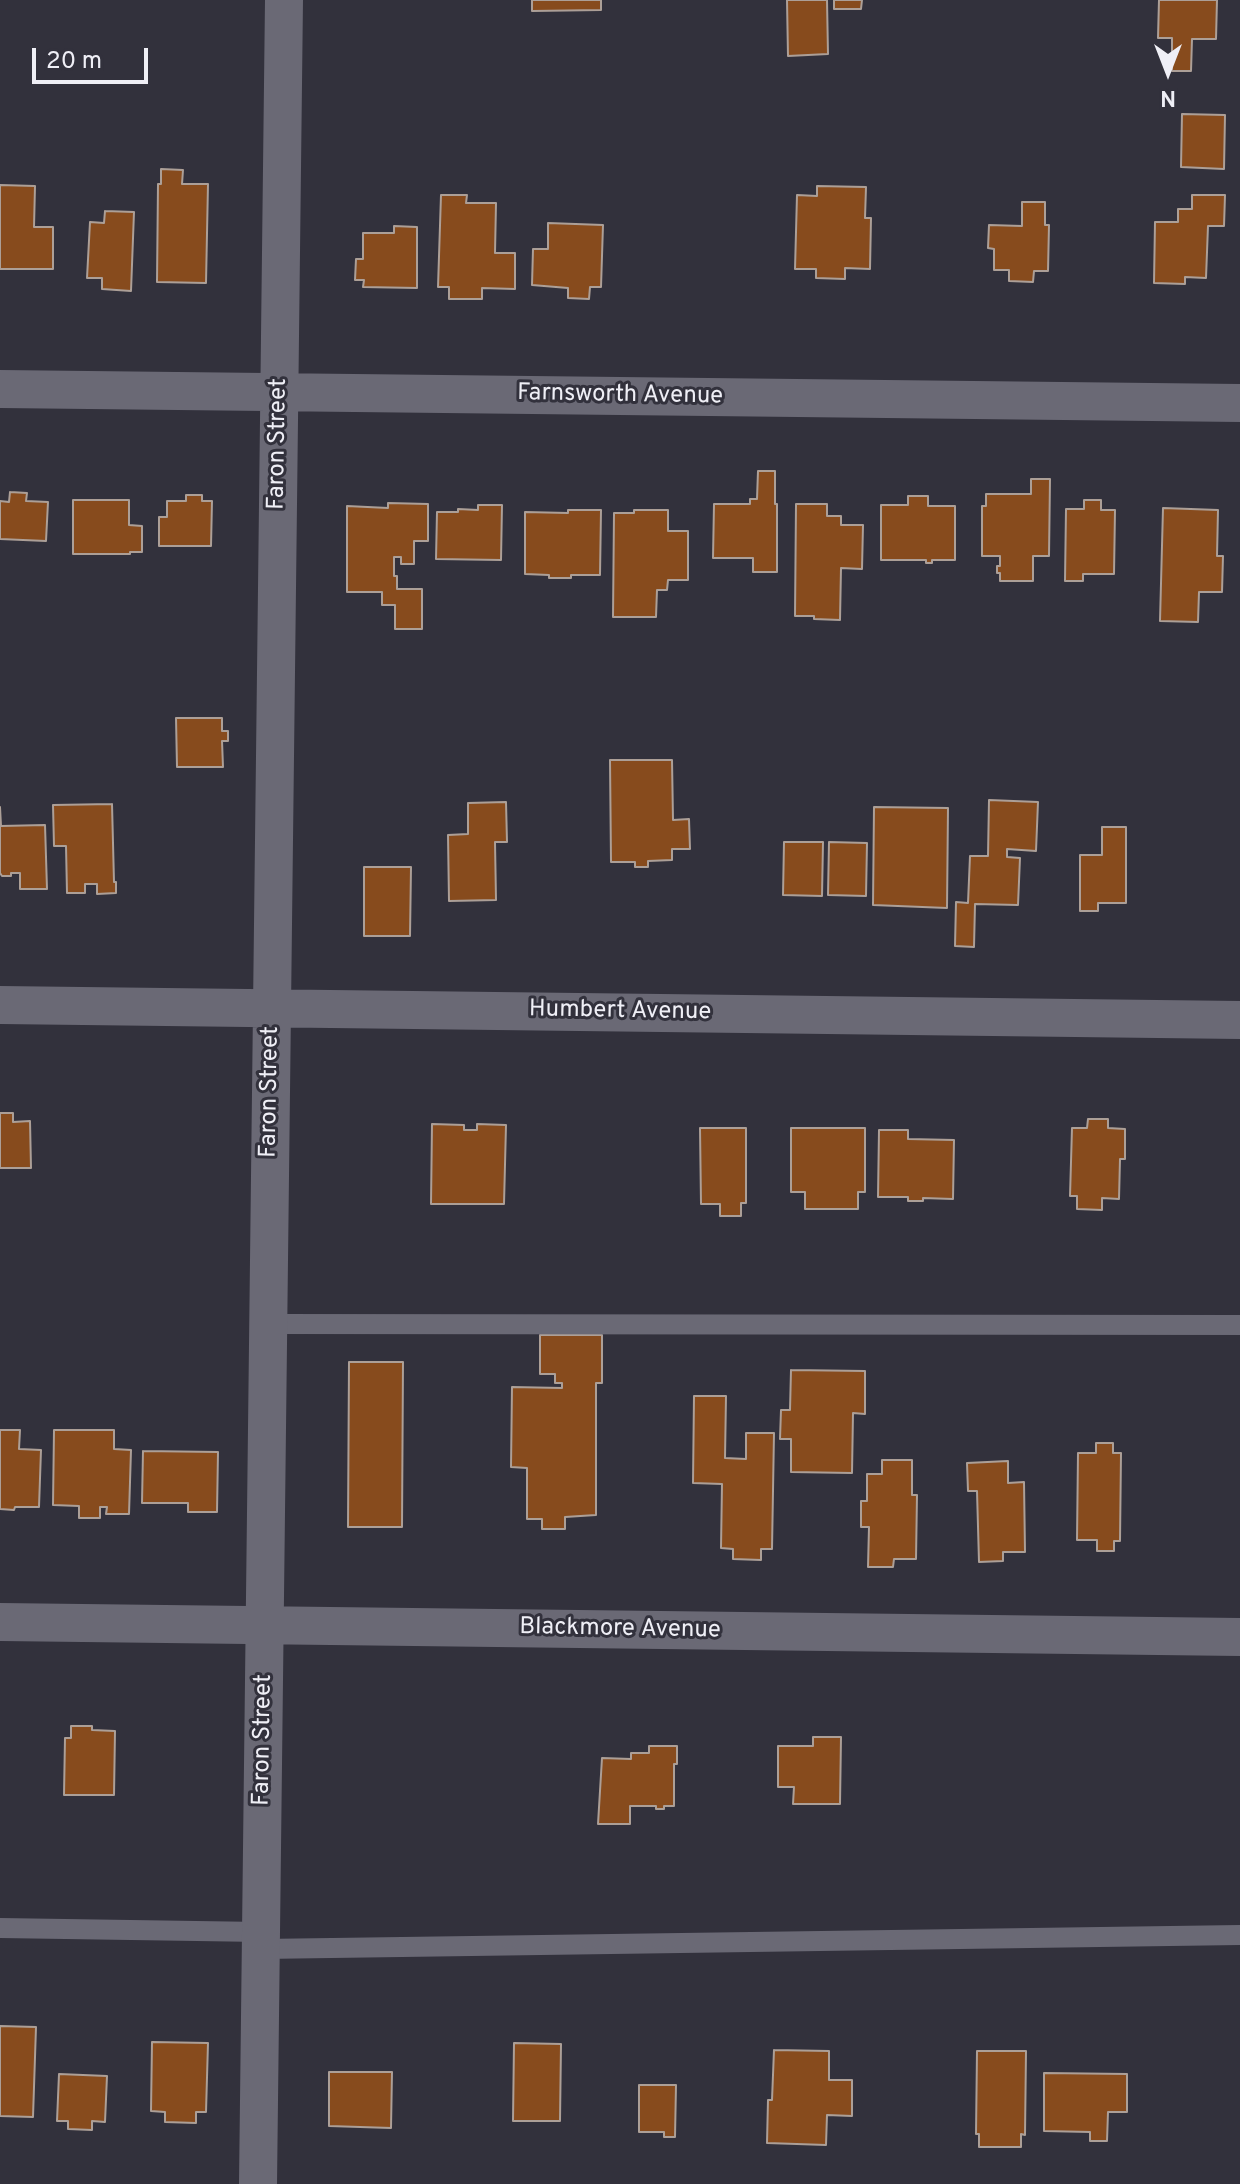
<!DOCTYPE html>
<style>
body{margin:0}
#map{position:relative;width:1240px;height:2184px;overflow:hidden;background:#32313c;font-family:Overpass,sans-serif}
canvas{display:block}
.north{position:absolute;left:1128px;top:32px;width:80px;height:80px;-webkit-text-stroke:6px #32313c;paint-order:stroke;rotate:180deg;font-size:22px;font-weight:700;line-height:32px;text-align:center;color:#efeff6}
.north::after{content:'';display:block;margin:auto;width:28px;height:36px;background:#efeff6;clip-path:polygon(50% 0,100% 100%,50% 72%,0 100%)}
.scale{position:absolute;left:32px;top:48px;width:116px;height:36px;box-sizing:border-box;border:4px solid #efeff6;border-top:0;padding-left:10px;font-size:24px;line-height:28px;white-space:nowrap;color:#efeff6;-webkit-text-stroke:6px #32313c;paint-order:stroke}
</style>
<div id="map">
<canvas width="1240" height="2184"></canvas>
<div class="north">N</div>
<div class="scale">20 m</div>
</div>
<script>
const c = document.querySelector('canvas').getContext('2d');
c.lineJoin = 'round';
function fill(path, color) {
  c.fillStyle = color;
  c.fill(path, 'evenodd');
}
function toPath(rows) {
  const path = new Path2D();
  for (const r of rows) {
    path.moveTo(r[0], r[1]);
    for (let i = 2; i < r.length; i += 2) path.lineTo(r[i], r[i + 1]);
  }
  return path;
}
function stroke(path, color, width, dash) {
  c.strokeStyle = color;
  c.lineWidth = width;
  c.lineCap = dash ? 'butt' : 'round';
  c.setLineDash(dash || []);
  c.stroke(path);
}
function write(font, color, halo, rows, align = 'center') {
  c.font = font + ' Overpass,sans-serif';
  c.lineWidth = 6;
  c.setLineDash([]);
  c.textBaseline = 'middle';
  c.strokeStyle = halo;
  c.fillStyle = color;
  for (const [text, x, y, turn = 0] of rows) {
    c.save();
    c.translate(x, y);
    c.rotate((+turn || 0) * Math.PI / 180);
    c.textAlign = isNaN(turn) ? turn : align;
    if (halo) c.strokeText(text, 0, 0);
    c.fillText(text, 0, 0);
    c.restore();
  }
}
const building = toPath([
 [532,0,601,0,601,10,532,11,532,0],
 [787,0,827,0,828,54,788,56,787,0],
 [834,0,862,0,861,9,834,9,834,0],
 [1159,0,1217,0,1216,39,1192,39,1191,71,1172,71,1172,38,1158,38,1159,0],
 [1182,114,1225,115,1224,169,1181,167,1182,114],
 [161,169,183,170,182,184,208,184,206,283,157,282,158,184,161,184,161,169],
 [0,185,35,186,34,227,53,227,53,269,0,269,0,185],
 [817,186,866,187,865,218,871,218,870,269,845,268,845,279,816,278,816,269,795,269,797,195,817,196,817,186],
 [441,195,467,195,466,203,496,203,495,253,515,253,515,289,482,288,482,299,449,299,449,287,438,287,441,195],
 [1192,195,1225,195,1224,226,1208,226,1206,278,1185,277,1185,284,1154,283,1155,222,1178,222,1178,209,1192,209,1192,195],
 [1022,202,1045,202,1045,225,1049,225,1048,271,1034,271,1033,282,1009,281,1009,270,994,270,994,249,988,248,989,225,1022,226,1022,202],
 [105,211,134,212,131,291,102,289,102,278,87,278,90,222,104,223,105,211],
 [548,223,603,225,601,287,590,287,589,299,568,298,568,288,532,285,533,249,548,249,548,223],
 [394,226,417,227,417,288,363,287,364,280,355,280,356,259,363,259,363,233,394,233,394,226],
 [758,471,775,471,775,504,777,504,777,572,753,572,753,558,713,558,714,504,750,504,750,499,757,499,758,471],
 [1031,479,1050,479,1049,556,1033,556,1033,581,1000,581,1000,573,997,573,997,566,1000,566,1000,556,982,556,982,506,986,506,986,494,1031,494,1031,479],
 [10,492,27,493,26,501,48,502,46,541,0,539,0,501,9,502,10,492],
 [186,495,202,495,202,501,212,501,211,546,159,546,159,517,167,517,167,501,186,501,186,495],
 [908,496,928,496,928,506,955,506,955,560,932,560,932,563,926,563,926,560,881,560,881,505,908,505,908,496],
 [73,500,129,500,129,525,142,526,142,552,130,552,130,554,73,554,73,500],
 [1084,500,1101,500,1101,510,1115,510,1114,574,1083,574,1083,581,1065,581,1066,509,1084,509,1084,500],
 [388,503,428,504,428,541,414,541,414,564,401,564,401,557,394,557,394,576,397,576,397,589,422,589,422,629,395,629,395,605,382,605,382,592,347,592,347,506,388,508,388,503],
 [796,504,827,504,827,516,841,516,841,525,863,525,862,569,841,568,840,620,814,619,814,616,795,616,796,504],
 [478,505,502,505,501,560,436,559,437,512,458,512,458,509,478,510,478,505],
 [1163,508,1218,510,1217,556,1223,556,1222,592,1199,592,1198,622,1160,621,1163,508],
 [568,510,601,510,600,575,571,575,571,578,549,578,549,575,525,574,525,512,568,513,568,510],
 [634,510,668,510,668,531,688,531,688,580,668,580,667,590,657,590,656,617,613,617,614,513,634,513,634,510],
 [176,718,222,718,222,731,228,731,228,741,222,741,223,767,177,767,176,718],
 [610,760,672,760,673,820,689,819,690,849,672,849,672,860,648,861,648,867,635,867,635,862,611,862,610,760],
 [989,800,1038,802,1036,851,1007,849,1007,857,1020,858,1018,905,975,904,974,947,955,946,956,902,968,903,970,856,988,856,989,800],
 [506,802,507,842,495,842,496,900,449,901,448,835,468,834,468,803,506,802],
 [112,804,114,882,116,882,116,893,97,894,97,884,85,884,85,893,67,893,66,846,54,846,53,805,112,804],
 [0,807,1,826,45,825,47,889,20,889,20,873,11,873,11,876,2,876,0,873,0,807],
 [874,807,948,808,947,908,873,905,874,807],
 [1102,827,1126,827,1126,903,1098,903,1098,911,1080,911,1080,855,1102,855,1102,827],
 [784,842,823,842,822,896,783,895,784,842],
 [829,842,867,843,866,896,828,895,829,842],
 [364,867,411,867,410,936,364,936,364,867],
 [0,1113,13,1113,13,1122,30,1121,31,1168,0,1168,0,1113],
 [1088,1119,1108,1119,1108,1128,1125,1129,1125,1159,1120,1159,1119,1199,1102,1198,1102,1210,1077,1209,1077,1196,1070,1196,1072,1128,1087,1128,1088,1119],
 [432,1124,464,1125,464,1130,477,1130,477,1124,506,1125,504,1204,431,1204,432,1124],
 [700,1128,746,1128,746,1203,741,1203,741,1216,720,1216,720,1204,701,1204,700,1128],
 [791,1128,865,1128,865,1192,858,1192,858,1209,805,1209,805,1192,791,1192,791,1128],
 [879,1130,908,1130,908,1139,954,1140,953,1199,923,1198,923,1201,908,1201,908,1197,878,1197,879,1130],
 [540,1335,602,1335,602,1383,596,1383,596,1515,565,1517,565,1529,542,1529,542,1519,527,1519,527,1468,511,1467,512,1387,562,1388,562,1383,555,1383,555,1374,540,1374,540,1335],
 [349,1362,403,1362,402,1527,348,1527,349,1362],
 [791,1370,865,1371,865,1414,853,1413,852,1473,791,1472,791,1439,780,1439,781,1410,790,1410,791,1370],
 [694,1396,726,1396,725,1458,746,1459,746,1433,774,1433,772,1549,761,1549,761,1560,733,1559,733,1549,721,1548,722,1484,693,1483,694,1396],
 [0,1430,20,1430,19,1449,41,1450,39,1507,15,1507,14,1510,0,1509,0,1430],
 [54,1430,114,1430,114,1449,131,1450,129,1514,106,1514,107,1507,100,1507,100,1518,79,1518,79,1506,53,1505,54,1430],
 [1096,1443,1113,1443,1113,1453,1121,1453,1120,1541,1114,1541,1114,1551,1097,1551,1097,1540,1077,1540,1078,1453,1096,1453,1096,1443],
 [143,1451,218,1452,217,1512,188,1512,188,1503,142,1503,143,1451],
 [882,1460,912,1460,912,1495,917,1495,916,1559,894,1559,893,1567,868,1567,869,1527,861,1527,861,1501,867,1501,867,1474,882,1474,882,1460],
 [1008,1461,1008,1483,1024,1482,1025,1552,1003,1552,1003,1561,979,1562,977,1491,968,1491,967,1463,1008,1461],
 [71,1726,92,1726,92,1730,115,1731,114,1795,64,1795,65,1738,71,1738,71,1726],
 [813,1737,841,1737,840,1804,793,1804,794,1787,778,1787,778,1746,813,1746,813,1737],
 [649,1746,677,1746,677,1764,674,1764,674,1806,664,1806,664,1809,656,1809,656,1806,630,1806,630,1824,598,1824,602,1758,631,1759,631,1753,649,1753,649,1746],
 [0,2026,36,2027,33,2117,0,2116,0,2026],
 [152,2042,208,2043,206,2112,196,2112,196,2123,165,2122,165,2112,151,2111,152,2042],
 [514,2043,561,2044,560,2121,513,2121,514,2043],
 [774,2050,829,2051,829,2080,852,2080,852,2116,827,2115,826,2145,767,2143,768,2100,772,2100,774,2050],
 [977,2051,1026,2051,1025,2135,1021,2134,1021,2147,979,2147,979,2134,976,2134,977,2051],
 [329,2072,392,2072,391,2128,329,2126,329,2072],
 [1044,2073,1127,2074,1127,2112,1108,2112,1107,2141,1090,2141,1090,2132,1044,2131,1044,2073],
 [59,2074,107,2076,105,2122,92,2121,92,2130,68,2129,68,2121,57,2121,59,2074],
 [639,2085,676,2085,675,2137,664,2137,664,2132,639,2132,639,2085]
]);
fill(building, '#874b1d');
stroke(building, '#ac9f97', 2);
stroke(toPath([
 [269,1324,1240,1325],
 [0,1928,262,1932],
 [262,1949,1240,1935]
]), '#6a6975', 20);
stroke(toPath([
 [0,389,1240,403],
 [0,1005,1240,1020],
 [0,1622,1240,1637],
 [258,2184,284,0]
]), '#6a6975', 38);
write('24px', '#efeff6', '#32313c', [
 ["Farnsworth Avenue",620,396,1],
 ["Faron Street",279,444,-89],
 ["Humbert Avenue",620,1012,1],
 ["Faron Street",271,1092,-89],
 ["Blackmore Avenue",620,1630,1],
 ["Faron Street",264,1740,-89]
]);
</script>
